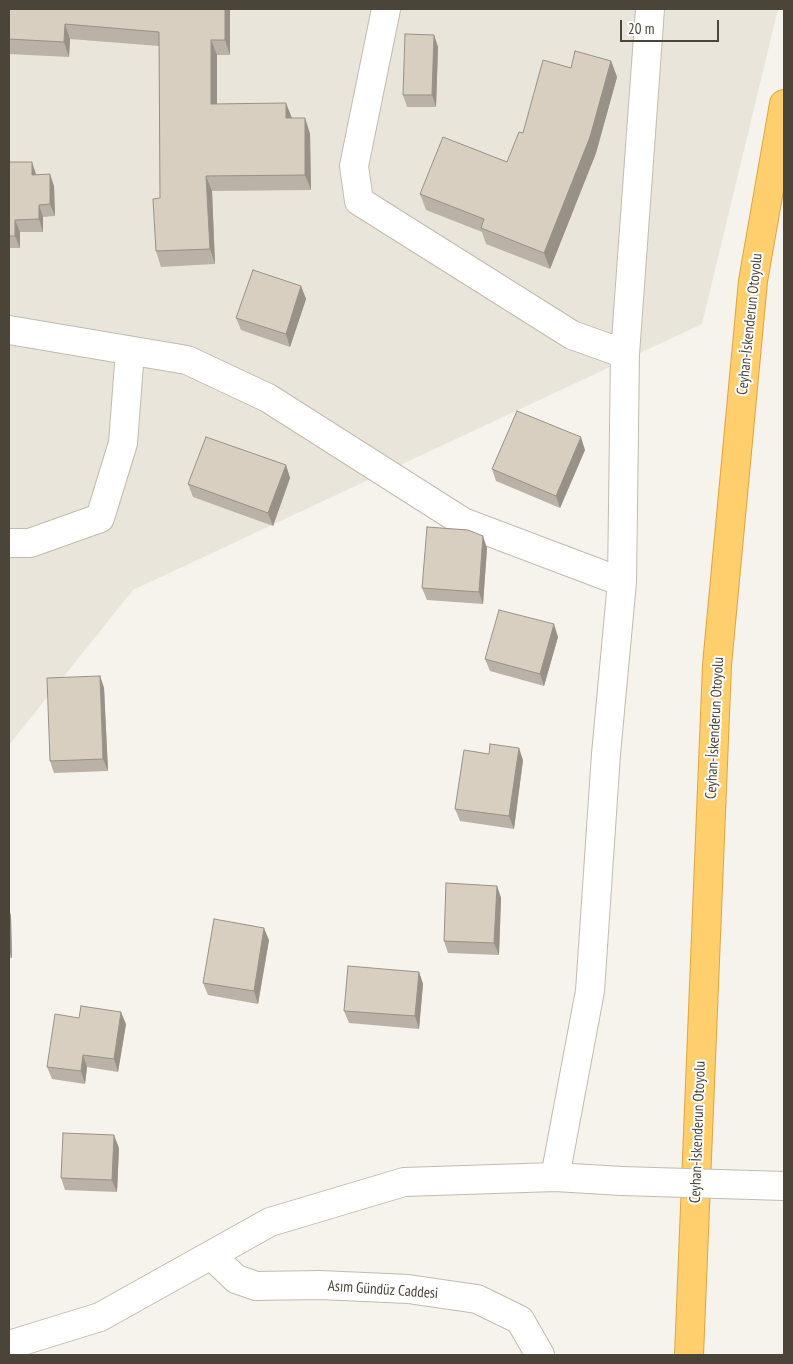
<!DOCTYPE html>
<meta charset="utf-8">
<style>
body{margin:0}
#map{position:relative;width:793px;height:1364px;overflow:hidden;background:#f6f3ec;font-family:"PT Sans Narrow",sans-serif}
canvas{display:block}
.frame{position:absolute;inset:0;border:10px solid #4b4439;pointer-events:none}
.scale{position:absolute;left:620px;top:20px;width:99px;height:22px;box-sizing:border-box;border:2px solid #4b4439;border-top:0;padding-left:6px;font-size:15px;line-height:18px;white-space:nowrap;color:#4b4439;-webkit-text-stroke:4px #fff;paint-order:stroke}
</style>
<div id="map">
<canvas width="793" height="1364"></canvas>
<div class="frame"></div>
<div class="scale">20 m</div>
</div>
<script>
const c = document.querySelector('canvas').getContext('2d');
c.lineJoin = 'round';
function fill(path, color) {
  c.fillStyle = color;
  c.fill(path, 'evenodd');
}
function toPath(rows) {
  const path = new Path2D();
  for (const r of rows) {
    path.moveTo(r[0], r[1]);
    for (let i = 2; i < r.length; i += 2) path.lineTo(r[i], r[i + 1]);
  }
  return path;
}
function stroke(path, color, width, dash) {
  c.strokeStyle = color;
  c.lineWidth = width;
  c.lineCap = dash ? 'butt' : 'round';
  c.setLineDash(dash || []);
  c.stroke(path);
}
function write(font, color, halo, rows, align = 'center') {
  c.font = font + ' "PT Sans Narrow",sans-serif';
  c.lineWidth = 4;
  c.setLineDash([]);
  c.textBaseline = 'middle';
  c.strokeStyle = halo;
  c.fillStyle = color;
  for (const [text, x, y, turn = 0] of rows) {
    c.save();
    c.translate(x, y);
    c.rotate((+turn || 0) * Math.PI / 180);
    c.textAlign = isNaN(turn) ? turn : align;
    if (halo) c.strokeText(text, 0, 0);
    c.fillText(text, 0, 0);
    c.restore();
  }
}
fill(toPath([
 [9,9,778,9,702,324,133,590,9,745]
]), '#eae5da');
const minor = toPath([
 [386,9,354,166,359,201,572,335,625,354],
 [9,330,187,360,268,398,463,522,622,582],
 [9,543,30,543,100,518,123,443,130,351],
 [555,1177,590,991,606,754,622,582,625,354,650,9],
 [211,1255,236,1279,256,1286,320,1285,408,1289,477,1299,520,1320,540,1355],
 [9,1345,100,1317,270,1222,404,1182,555,1177,622,1181]
]);
const motorway = toPath([
 [689,1355,717,665,753,281,784,104]
]);
stroke(minor, '#c2bbae', 30);
stroke(motorway, '#e0a43c', 30);
stroke(minor, '#fff', 28);
stroke(motorway, '#ffcf6e', 28);
const minorBridge = toPath([
 [622,1181,784,1186]
]);
stroke(minorBridge, '#c2bbae', 30, []);
stroke(minorBridge, '#fff', 28);
fill(toPath([
 [9,9,230,9,230,55,217,55,217,104,292,118,305,118,310,134,311,190,212,191,215,264,161,267,156,251,160,198,159,46,70,39,69,57,9,54],
 [434,35,438,47,436,107,407,107,403,95],
 [611,61,617,77,596,153,550,269,486,244,482,232,426,210,420,194,507,162,523,133,571,68],
 [9,162,36,175,54,186,55,216,43,217,43,232,20,232,20,248,9,248],
 [301,286,306,299,290,347,241,330,236,318],
 [585,450,560,508,496,481,492,469],
 [286,465,290,478,273,526,193,497,188,484],
 [487,548,483,604,427,600,422,588],
 [558,637,544,686,490,671,485,659],
 [100,676,104,688,108,771,54,773,50,761],
 [489,754,523,760,514,829,460,821,455,809],
 [497,886,501,898,499,955,448,953,444,941],
 [9,909,11,916,12,958,9,958],
 [269,940,258,1004,208,995,203,983],
 [419,972,423,984,419,1029,349,1023,344,1011],
 [126,1024,118,1072,87,1067,85,1084,52,1079,47,1067],
 [119,1148,117,1192,65,1190,61,1178]
]), '#bab2a6');
fill(toPath([
 [225,9,230,9,230,55,225,40],
 [65,24,70,39,69,57,64,42],
 [434,35,438,47,436,107,432,95],
 [211,40,217,55,217,119,211,104],
 [611,61,617,77,596,153,550,269,544,253],
 [286,103,292,118,286,118],
 [305,118,310,134,311,190,305,175],
 [32,162,36,174,36,187,32,175],
 [50,174,54,186,55,216,50,204],
 [206,176,212,191,215,264,210,249],
 [39,205,43,217,43,232,39,219],
 [15,220,20,232,20,248,15,236],
 [301,286,306,299,290,347,286,334],
 [581,437,585,450,560,508,556,496],
 [286,465,290,478,273,526,268,513],
 [483,536,487,548,483,604,479,592],
 [554,624,558,637,544,686,540,674],
 [100,676,104,688,108,771,103,759],
 [519,748,523,760,514,829,509,816],
 [497,886,501,898,499,955,494,943],
 [9,909,11,916,12,958,9,950],
 [264,928,269,940,258,1004,254,991],
 [419,972,423,984,419,1029,415,1016],
 [121,1012,126,1024,118,1072,114,1059],
 [83,1055,87,1067,85,1084,81,1071],
 [114,1135,119,1148,117,1192,112,1180]
]), '#979187');
const building = toPath([
 [9,9,225,9,225,40,211,40,211,104,286,103,286,118,305,118,305,175,206,176,210,249,156,251,153,199,160,198,159,32,65,24,64,42,9,39,9,9],
 [405,34,434,35,432,95,403,95,405,34],
 [575,51,611,61,590,137,544,253,481,228,484,219,420,194,443,137,507,162,519,132,523,133,543,60,571,68,575,51],
 [9,162,32,162,32,175,50,174,50,204,39,205,39,219,15,220,15,236,9,236,9,162],
 [253,270,301,286,286,334,236,318,253,270],
 [517,411,581,437,556,496,492,469,517,411],
 [206,437,286,465,268,513,188,484,206,437],
 [427,527,468,530,483,536,479,592,422,588,427,527],
 [499,610,554,624,540,674,485,659,499,610],
 [100,676,103,759,50,761,47,678,100,676],
 [490,744,519,748,509,816,455,809,464,750,489,754,490,744],
 [446,883,497,886,494,943,444,941,446,883],
 [214,919,264,928,254,991,203,983,214,919],
 [348,966,419,972,415,1016,344,1011,348,966],
 [81,1006,121,1012,114,1059,83,1055,81,1071,47,1067,55,1014,79,1018,81,1006],
 [63,1133,114,1135,112,1180,61,1178,63,1133]
]);
fill(building, '#d8cfc1');
stroke(building, '#979187', 1);
write('15px', '#4b4439', '#fff', [
 ["Ceyhan-İskenderun Otoyolu",750,324,-84],
 ["Ceyhan-İskenderun Otoyolu",715,728,-87],
 ["Ceyhan-İskenderun Otoyolu",698,1132,-88],
 ["Asım Gündüz Caddesi",383,1290,4]
]);
</script>
